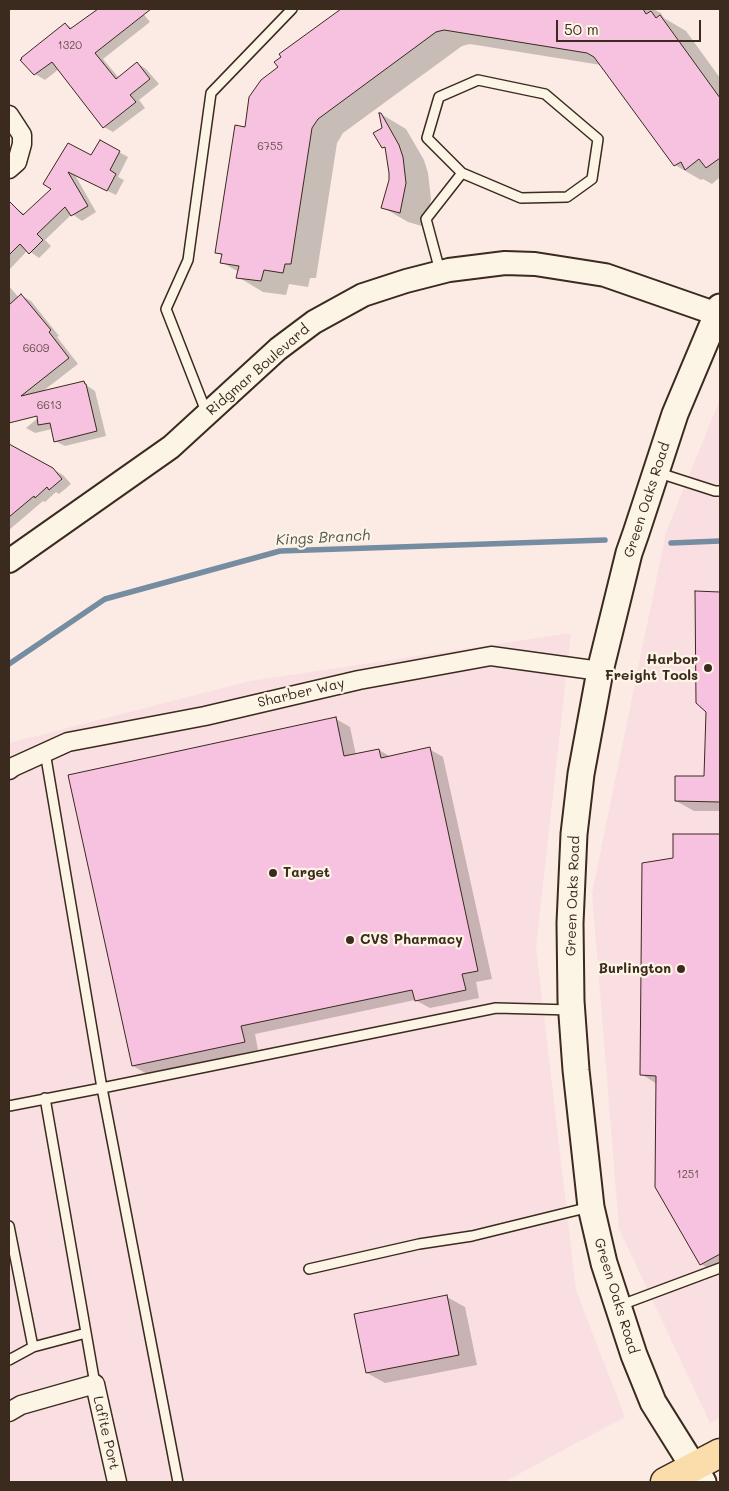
<!DOCTYPE html>
<style>
body{margin:0}
#map{position:relative;width:729px;height:1491px;overflow:hidden;background:#fbebe4;font-family:Mali,sans-serif}
canvas{display:block}
.frame{position:absolute;inset:0;border:10px solid #3b2a1e;pointer-events:none}
.scale{position:absolute;left:556px;top:20px;width:145px;height:22px;box-sizing:border-box;border:2px solid #3b2a1e;border-top:0;padding-left:6px;font-size:15px;line-height:18px;white-space:nowrap;color:#3b2a1e;-webkit-text-stroke:4px #fcf5e5;paint-order:stroke}
</style>
<div id="map">
<canvas width="729" height="1491"></canvas>
<div class="frame"></div>
<div class="scale">50 m</div>
</div>
<script>
const c = document.querySelector('canvas').getContext('2d');
c.lineJoin = 'round';
function fill(path, color) {
  c.fillStyle = color;
  c.fill(path, 'evenodd');
}
function toPath(rows) {
  const path = new Path2D();
  for (const r of rows) {
    path.moveTo(r[0], r[1]);
    for (let i = 2; i < r.length; i += 2) path.lineTo(r[i], r[i + 1]);
  }
  return path;
}
function stroke(path, color, width, dash) {
  c.strokeStyle = color;
  c.lineWidth = width;
  c.lineCap = dash ? 'butt' : 'round';
  c.setLineDash(dash || []);
  c.stroke(path);
}
function write(font, color, halo, rows, align = 'center') {
  c.font = font + ' Mali,sans-serif';
  c.lineWidth = 4.5;
  c.setLineDash([]);
  c.textBaseline = 'middle';
  c.strokeStyle = halo;
  c.fillStyle = color;
  for (const [text, x, y, turn = 0] of rows) {
    c.save();
    c.translate(x, y);
    c.rotate((+turn || 0) * Math.PI / 180);
    c.textAlign = isNaN(turn) ? turn : align;
    if (halo) c.strokeText(text, 0, 0);
    c.fillText(text, 0, 0);
    c.restore();
  }
}
fill(toPath([
 [720,399,720,1418,710,1423,619,1229,592,893,666,532],
 [571,633,536,947,576,1290,625,1417,504,1482,9,1482,9,743,250,681]
]), '#fadfe2');
fill(toPath([
 [100,9,120,9,123,13,128,9,138,9,141,11,150,22,103,59,119,78,137,63,146,69,159,84,139,100,145,108,113,132,104,127,59,69,45,80,35,74,22,60,66,24,73,29,81,24],
 [343,9,653,9,661,13,664,18,686,31,720,78,720,177,712,184,703,179,701,180,675,165,601,65,470,44,462,46,343,133,337,143,316,278,310,278,308,287,289,284,286,295,263,292,238,277,239,272,221,262,223,256,216,252,246,128,280,67,283,57,280,54],
 [381,114,406,129,424,160,428,173,431,199,425,227,408,222,382,207,390,180,386,149,383,147,383,129],
 [101,142,128,157,118,177,124,180,116,195,75,175,96,212,82,221,72,214,45,240,51,246,39,258,28,250,9,270,9,203,26,215,53,189,45,184,92,157],
 [9,286,19,298,22,296,31,301,59,336,57,337,78,364,25,405,16,400,9,391],
 [86,385,95,391,106,436,65,446,55,441,52,429,35,433,26,428,76,386],
 [9,445,63,475,71,484,59,494,56,492,45,502,43,501,9,530],
 [696,593,720,593,720,811,694,811,676,801,706,777,707,711],
 [336,719,350,727,356,755,379,750,391,757,429,749,443,757,492,979,476,982,479,998,430,1008,415,1000,255,1034,258,1050,147,1074,133,1066],
 [674,835,720,835,720,1274,718,1274,701,1264,657,1084,641,1074,675,859],
 [447,1297,465,1307,477,1365,385,1383,367,1373]
]), '#0003');
stroke(toPath([
 [671,543,720,541],
 [9,664,105,599,280,551,605,540]
]), '#768ca1', 5.5);
const building = toPath([
 [98,9,151,9,95,53,116,79,137,62,150,79,130,95,136,102,103,128,52,62,34,75,20,60,22,59,21,58,65,23,70,29,98,9],
 [341,9,643,9,646,14,651,11,656,18,660,15,720,98,720,158,706,168,699,159,685,170,681,162,674,166,594,57,587,53,444,30,436,32,318,119,312,128,291,264,285,264,283,273,264,270,261,281,236,278,239,266,220,263,222,254,215,253,235,125,245,127,249,97,261,80,278,67,274,62,281,57,279,54,341,9],
 [379,113,381,113,399,145,403,157,406,183,400,213,381,208,389,180,389,173,385,147,382,148,373,133,382,128,379,113],
 [100,140,120,151,110,170,116,174,107,191,68,172,88,206,71,216,65,207,37,234,43,240,29,254,20,244,9,255,9,201,23,215,51,189,43,184,68,143,91,155,100,140],
 [21,294,51,330,49,332,69,358,21,396,84,381,85,384,86,384,97,431,54,442,50,423,38,425,37,416,9,423,9,305,21,294],
 [9,444,53,468,62,479,49,490,47,487,35,498,34,496,9,517,9,444],
 [695,591,720,592,720,802,675,801,675,776,704,776,706,712,696,703,695,591],
 [336,717,344,756,379,749,381,758,430,747,478,971,462,974,466,990,415,1001,412,990,241,1026,245,1042,132,1066,68,775,336,717],
 [673,834,720,834,720,1254,700,1265,655,1187,656,1076,640,1075,642,863,673,858,673,834],
 [447,1295,459,1355,366,1373,354,1314,447,1295]
]);
fill(building, '#f6c2df');
stroke(building, '#3b2a1e', 1);
const service = toPath([
 [440,271,426,219,462,173,521,198,567,197,592,179,598,139,545,94,478,80,439,97,427,138,462,173],
 [207,414,166,309,188,260,211,93,292,9],
 [656,472,715,491,720,491],
 [45,752,102,1088,496,1008,571,1010],
 [45,1098,95,1384],
 [9,1106,102,1088,178,1482],
 [9,1226,33,1347,9,1360],
 [309,1269,419,1244,472,1236,590,1207],
 [621,1305,720,1268],
 [33,1347,86,1333]
]);
const minor = toPath([
 [9,115,22,135,22,144,17,162,9,169],
 [9,770,13,767,68,742,205,716,359,680,491,656,600,671],
 [9,1412,21,1405,95,1384,117,1482]
]);
const tertiary = toPath([
 [9,561,171,447,278,349,314,322,363,295,406,281,449,270,505,263,535,264,605,275,717,314]
]);
const secondary = toPath([
 [703,1482,653,1402,634,1355,604,1263,591,1207,576,1070,571,1001,570,923,574,834,581,774,600,671,629,553,636,533,675,414,720,307]
]);
const primary = toPath([
 [665,1482,720,1453]
]);
stroke(service, '#3b2a1e', 12);
stroke(minor, '#3b2a1e', 21);
stroke(tertiary, '#3b2a1e', 26);
stroke(secondary, '#3b2a1e', 29);
stroke(primary, '#3b2a1e', 31);
stroke(service, '#fcf5e5', 9);
stroke(minor, '#fcf5e5', 18);
stroke(tertiary, '#fcf5e5', 22);
stroke(secondary, '#fcf5e5', 25);
stroke(primary, '#faddab', 28);
for (const [x, y, r, color] of [
 [708,668,5,"#3b2a1e"],
 [273,873,5,"#3b2a1e"],
 [350,940,5,"#3b2a1e"],
 [681,969,5,"#3b2a1e"]
]) {
  const dot = new Path2D();
  dot.arc(x, y, r, 0, 2 * Math.PI);
  c.fillStyle = color;
  c.fill(dot);
  stroke(dot, '#fcf5e5', 2);
}
write('11px', '#6a504e', null, [
 ["1320",70,46],
 ["6755",270,147],
 ["6609",36,349],
 ["6613",49,406],
 ["1251",688,1175]
]);
write('14px', '#3b2a1e', '#fcf5e5', [
 ["Ridgmar Boulevard",258,370,-41],
 ["Green Oaks Road",647,500,-72],
 ["Sharber Way",301,693,-13],
 ["Green Oaks Road",573,896,-88],
 ["Green Oaks Road",616,1296,73],
 ["Lafite Port",106,1433,77]
]);
write('bold 14px', '#3b2a1e', '#fcf5e5', [
 ["Harbor",698,660],
 ["Freight Tools",698,676],
 ["Target",283,873,"left"],
 ["CVS Pharmacy",360,940,"left"],
 ["Burlington",671,969]
], 'right');
write('italic 15px', '#545355', '#fcf5e5', [
 ["Kings Branch",323,538,-3]
]);
</script>
